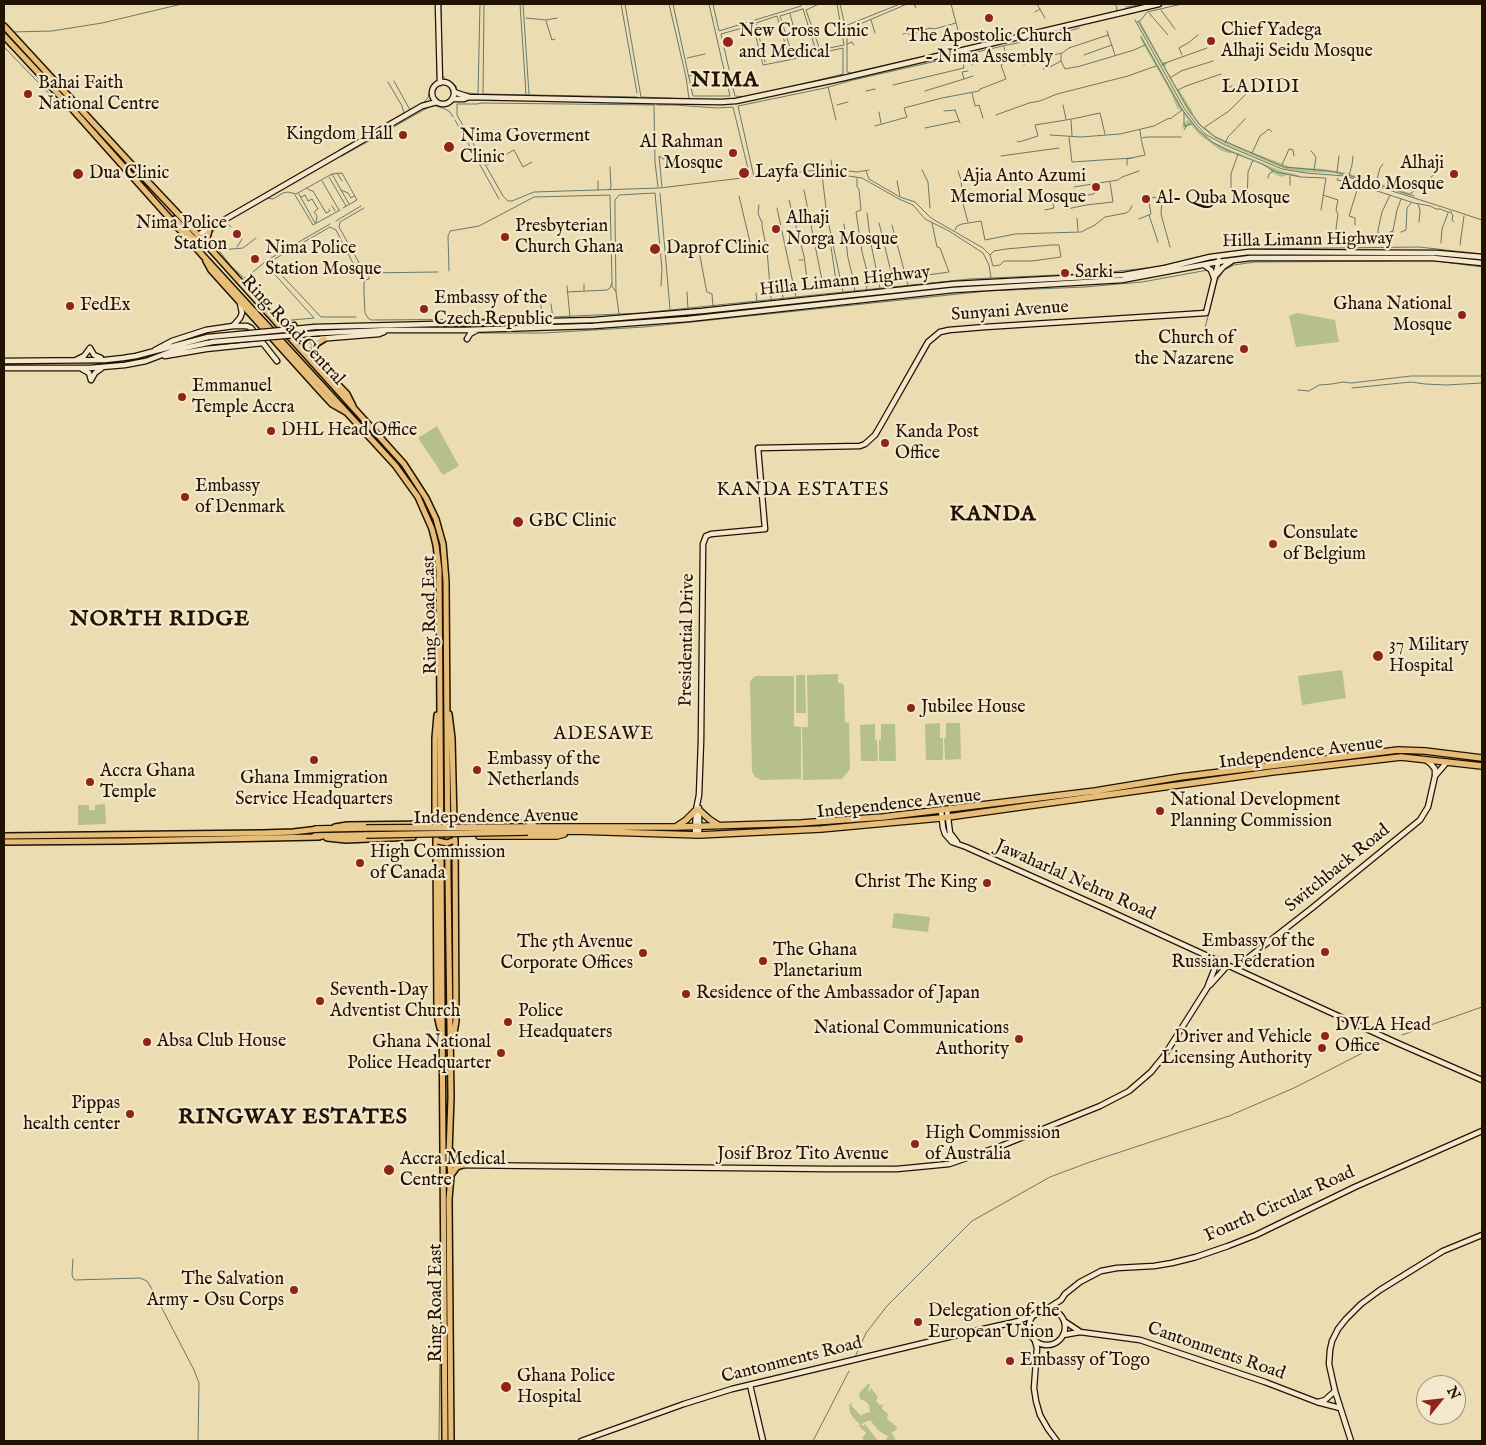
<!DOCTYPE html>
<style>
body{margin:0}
#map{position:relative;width:1486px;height:1445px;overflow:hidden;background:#ecdcb2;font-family:"IM FELL English",serif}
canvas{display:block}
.frame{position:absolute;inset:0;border:5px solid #211301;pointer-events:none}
.north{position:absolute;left:1416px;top:1375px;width:50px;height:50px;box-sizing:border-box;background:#f3e8cd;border:1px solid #9f937b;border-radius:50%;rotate:61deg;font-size:14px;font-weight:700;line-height:20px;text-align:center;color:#211301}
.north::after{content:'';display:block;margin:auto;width:18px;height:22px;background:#8f2418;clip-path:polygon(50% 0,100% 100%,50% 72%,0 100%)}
</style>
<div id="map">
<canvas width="1486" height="1445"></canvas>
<div class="frame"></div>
<div class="north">N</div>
</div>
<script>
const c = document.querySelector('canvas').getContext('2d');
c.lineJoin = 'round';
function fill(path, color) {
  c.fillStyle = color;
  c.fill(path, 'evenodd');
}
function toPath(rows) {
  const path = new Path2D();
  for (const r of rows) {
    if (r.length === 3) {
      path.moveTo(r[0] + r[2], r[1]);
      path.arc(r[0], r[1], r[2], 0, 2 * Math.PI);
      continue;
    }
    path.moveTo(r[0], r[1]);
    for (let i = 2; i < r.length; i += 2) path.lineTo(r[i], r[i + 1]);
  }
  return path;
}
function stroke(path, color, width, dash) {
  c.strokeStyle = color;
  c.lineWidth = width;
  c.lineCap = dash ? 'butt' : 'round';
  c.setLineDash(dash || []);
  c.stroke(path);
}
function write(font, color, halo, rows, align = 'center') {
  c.font = font + ' "IM FELL English",serif';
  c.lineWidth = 4.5;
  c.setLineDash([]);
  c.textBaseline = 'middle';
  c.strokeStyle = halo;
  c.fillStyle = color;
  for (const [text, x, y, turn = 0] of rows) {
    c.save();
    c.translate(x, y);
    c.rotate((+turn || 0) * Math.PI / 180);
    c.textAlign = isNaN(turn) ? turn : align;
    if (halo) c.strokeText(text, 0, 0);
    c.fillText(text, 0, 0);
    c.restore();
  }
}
fill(toPath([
 [1140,21,1162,62,1167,62,1165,68,1177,89,1179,90,1183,96,1193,112,1192,115,1203,127,1205,127,1215,136,1236,146,1291,167,1323,169,1348,173,1410,193,1408,195,1335,173,1302,172,1285,169,1228,145,1215,138,1200,126,1189,113,1143,32,1138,22],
 [1141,35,1184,111,1192,122,1201,132,1215,143,1226,148,1282,171,1299,175,1299,177,1287,175,1281,177,1273,173,1271,173,1271,171,1264,165,1256,161,1243,156,1239,156,1235,153,1228,153,1220,150,1201,136,1191,125,1184,128,1182,127,1183,124,1188,120,1182,111,1177,108,1171,93,1142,42,1140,36],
 [1297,313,1335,320,1339,342,1296,347,1289,316],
 [437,426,459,466,443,475,418,438],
 [1342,670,1346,698,1302,705,1298,676],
 [838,674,838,683,842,683,844,686,845,722,849,723,850,769,842,779,803,780,802,727,808,727,807,675],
 [796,675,805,675,806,713,796,713],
 [756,676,794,676,794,726,801,727,801,779,761,780,755,777,752,771,750,682,752,679],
 [940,723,940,738,943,738,943,758,942,760,926,760,925,724],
 [946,723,960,723,961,759,945,760,945,758,944,738,946,738],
 [875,724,875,739,877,740,878,760,877,761,861,761,860,725],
 [881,724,895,724,896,761,880,761,879,760,879,740,881,739],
 [105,804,106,824,78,825,78,805,89,805,89,810,95,810,95,805],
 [894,913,930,917,928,932,892,928],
 [869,1383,870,1385,868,1391,869,1392,871,1388,878,1397,876,1401,880,1405,881,1405,883,1404,882,1409,888,1414,887,1419,897,1427,896,1430,891,1433,894,1436,896,1441,885,1441,889,1435,887,1436,879,1431,870,1420,861,1424,863,1426,865,1424,878,1441,865,1441,862,1438,866,1433,859,1426,860,1424,855,1420,850,1413,849,1405,851,1403,853,1403,851,1405,861,1416,863,1414,870,1412,869,1405,865,1401,860,1399,859,1393]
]), '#b6c08d');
stroke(toPath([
 [441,4,442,75,446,80,453,83,456,86,457,90,459,92,478,94,480,4],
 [484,4,483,94,637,97],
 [520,4,526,94],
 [523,4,529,94],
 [621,4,637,93],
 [625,4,641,97,689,99,686,77,669,4],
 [673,4,693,96,730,96,709,4],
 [713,4,719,31,801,6,801,4],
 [805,4,806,5,810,4],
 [819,4,806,10,820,50,844,45,837,4],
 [840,4,847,34,847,72,851,73,1012,36],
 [914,4,916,8],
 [951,4,959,34],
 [1037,4,1045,18],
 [1115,4,1117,8,1116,12],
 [1124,4,1125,5],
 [1126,7,1145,4],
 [803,9,816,51,795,56,792,54,780,16,803,9],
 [1161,10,1175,29],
 [1035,12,1040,9],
 [1149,13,1168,35],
 [790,14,793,25],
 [526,18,546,20,557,18],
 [871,20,875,33],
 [1135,20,1184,108,1196,124,1205,134,1225,145,1282,169,1306,173,1345,176,1455,211,1482,220],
 [546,21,552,40,555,39],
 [1137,22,1141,20,1147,12,1182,4],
 [1139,22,1187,107,1200,125,1215,137,1284,167,1330,171,1348,175,1414,196],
 [753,25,763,65,789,60,843,48,843,74,749,97,735,96,721,34,753,25],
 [845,26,900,4],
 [856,26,859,37],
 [846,30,907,4],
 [1107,31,1115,55],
 [11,32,52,31,102,23,182,4],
 [903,34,907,33,910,35,930,28,934,29,956,23],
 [1141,37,1181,108,1198,130,1212,142,1229,151,1262,164,1276,172,1301,177,1326,178,1321,210],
 [847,44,852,42,854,45],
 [4,47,64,109],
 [969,54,972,65],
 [1084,55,1112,45],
 [1182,55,1179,48,1188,43,1198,35],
 [687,58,705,54],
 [1061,61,1065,69,1075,67,1077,67,1134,50,1145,45],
 [765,62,756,23,777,16,789,57],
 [1024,65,1025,63,1061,53],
 [1162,65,1168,62,1207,48],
 [1043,69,1048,68,1061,61,1061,54,1069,48,1108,35],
 [689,76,696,74],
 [437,78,437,39],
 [1170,78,1181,71,1213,61],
 [964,79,973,76],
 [394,81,410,110,412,110],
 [893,85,964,68,962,56],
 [828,87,836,120],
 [1178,90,1186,86,1221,74],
 [866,91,875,89],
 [925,91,964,79,962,72,968,71],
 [1222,91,1232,86],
 [972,93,975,106,979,105,983,118],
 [422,104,428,98,429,93],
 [654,105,482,103,477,104,457,104,457,115,503,196,508,201,512,201,534,192,660,188,750,177,733,107,717,108,674,105,657,105],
 [837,105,848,102],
 [1063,105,1066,119],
 [654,106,655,162,658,187],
 [955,110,960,123],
 [944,111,955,110],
 [879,112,881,123],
 [1184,113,1184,125,1186,126],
 [996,115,1029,103,1040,101,1057,94,1128,76,1156,66],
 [455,120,499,199],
 [1071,120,1072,136],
 [875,126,907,117,904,108,942,98,979,91,980,89,1006,79,1001,65,1007,61,1004,47],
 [1205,127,1229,111,1250,90],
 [925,128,959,121],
 [1140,130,1141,138,1148,137,1181,137],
 [1184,130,1187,125,1191,124],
 [1050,135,1081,137,1120,134,1154,126,1169,118,1170,119,1182,110],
 [1069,137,1072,162,1132,158],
 [1017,141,1019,142,1038,136,1035,125,1072,119,1100,113,1105,134],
 [1225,143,1228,137,1245,119],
 [339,150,404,113,402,106,388,82],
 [1311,151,1316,157,1314,170],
 [1252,153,1260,136,1269,129,1272,132],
 [342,156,429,107,434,105,445,109,450,112,453,117],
 [1001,156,1059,148],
 [831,160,832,169],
 [487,165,514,150,523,167,532,162],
 [1127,165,1127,159,1145,155,1141,139],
 [1282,165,1289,149,1293,150,1294,156],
 [869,170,857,172,841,170,818,170,754,177,738,106,825,88,853,80,1007,45,1044,38,1079,28],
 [922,170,928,182,930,208],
 [866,171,869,179,900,197,915,202,931,218,983,248,990,255,993,266,1000,265,1004,261,1032,261,1061,257,1059,245,1051,245,1006,249,994,251,990,255],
 [958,171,961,180,963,204,968,222],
 [1337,172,1339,156],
 [337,173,342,181],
 [332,174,341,190,348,193,351,198,354,196],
 [1349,175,1352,165,1353,156],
 [1290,176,1290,185],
 [329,177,346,206],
 [857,178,857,187,859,189,861,210,856,212,862,252,867,271,868,282,866,290],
 [1268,178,1269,174,1273,171],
 [1338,178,1337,180,1355,183,1358,186,1360,185,1369,187,1374,190,1414,203,1430,206,1436,209,1440,209,1448,212,1452,212,1451,213,1453,215,1452,220,1454,222],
 [322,181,339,210],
 [598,181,598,190],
 [897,181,900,196],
 [1376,183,1380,168,1383,164],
 [662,187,659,156,663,159,670,158],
 [1074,187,1118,180,1122,177,1139,171],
 [307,188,309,190,313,191,326,213,330,211,329,209],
 [1231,189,1231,174,1238,154],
 [341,190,349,204],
 [609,190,611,187,610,167],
 [804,190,823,285],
 [660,193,670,309],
 [299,194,315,223],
 [1410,194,1429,180,1434,174],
 [295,195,313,225,340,210],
 [1323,195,1338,200,1336,210,1338,214,1336,229,1337,240],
 [739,196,750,242],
 [301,197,305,195,308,201,312,199,318,209,314,212,317,216,316,223],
 [267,198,273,199,283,193,288,192,296,194,332,174,342,173,357,200,343,208],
 [789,200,804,256,808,288],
 [1418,204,1420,210,1419,222],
 [759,205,758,213,761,221],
 [1247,205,1248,172,1253,160],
 [332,206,335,211],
 [251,207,335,159],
 [777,208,796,297],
 [1067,209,1086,205,1113,202,1110,182],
 [1045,210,1054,208,1053,204,1054,202,1093,194,1095,193,1093,186],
 [867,213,871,244,880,288],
 [1149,215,1158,242],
 [1077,218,1078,231],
 [1139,219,1151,214,1149,202,1150,199,1154,197,1162,201,1161,214,1170,247],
 [226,221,210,234,210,239,231,266,243,277],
 [336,221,361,206],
 [762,221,762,226,767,250,771,299],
 [226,222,231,227],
 [879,223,893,280],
 [844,224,848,258,852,274,855,291],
 [892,225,908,285],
 [1355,225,1355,218,1349,216,1358,187],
 [955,230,957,226,962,224,981,221,985,240,1015,234,1081,232,1095,225,1105,217,1126,213,1130,210,1132,206],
 [1390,232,1393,231,1397,210,1401,199],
 [1401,232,1406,230,1407,208,1411,203],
 [1392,240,1393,231],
 [1378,242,1378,230,1382,212,1390,195],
 [1441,243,1442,229,1448,213],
 [1460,245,1464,216],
 [237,247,242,239],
 [831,247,837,287],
 [220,250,243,248,256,238],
 [699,251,706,288,707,292,712,294,713,306],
 [654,254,660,253],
 [271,258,330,224],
 [799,260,803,260],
 [269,268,314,318,281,321],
 [449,271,448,236,450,231,479,226,534,197,610,195,612,282,612,286,616,292],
 [253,272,266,261],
 [363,273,358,261,339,227,340,222,364,208],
 [364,273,438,272],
 [369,274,369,279,365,280,364,283,364,292,365,313,368,318,371,320,508,319,641,313,969,279,1101,273,1156,267,1219,253,1252,249,1419,247,1482,254],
 [244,278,247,277],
 [906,278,949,272,940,248,937,247,932,223],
 [781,279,783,299],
 [567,286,570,317],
 [584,290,584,284],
 [567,292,607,290,610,288,612,283],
 [687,292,688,309],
 [843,292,827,216,822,175,835,174,862,178,899,199,913,205,925,219,949,231,983,253,989,265,991,278],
 [756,293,757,302],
 [540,294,542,318],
 [551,304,553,318],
 [1192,311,1201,311,1204,309,1209,293],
 [619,314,616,292,615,216,615,200,619,195,655,193,662,269,661,286],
 [356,317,321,317,273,266,272,263,273,260,330,227,336,230,354,265,358,275],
 [478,333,544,333,644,327,987,291,1085,287,1142,282,1208,270],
 [1209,338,1206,337,1204,332,1217,281,1224,270,1234,265,1255,262,1411,261,1436,261,1482,267],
 [1352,388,1411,382,1425,384,1446,385,1482,383],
 [1298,390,1309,391,1319,385,1332,384,1343,382,1351,383,1411,376,1482,376],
 [1402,1035,1482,1007],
 [73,1259,72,1275,73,1278,75,1280,140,1278,147,1281,152,1289,194,1370,199,1383,198,1441],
 [855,1357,866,1333,887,1306,972,1221,1050,1177,1090,1162,1229,1116,1294,1088,1382,1043],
 [439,1441,440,1349],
 [813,1441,849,1371]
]), '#697869', 1);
const secondary = toPath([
 [438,4,440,83],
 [443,93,11],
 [454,92,469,97],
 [453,99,464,99,469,97,655,101,721,102,736,101,844,78,1159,4],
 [198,235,422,106,437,102],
 [1204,265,1211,270,1214,278],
 [1217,274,1223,267,1232,261],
 [294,325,301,338,305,340,379,334,384,332],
 [233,326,240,318,242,313,240,303],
 [315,327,594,320,702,311,954,284,1124,275,1165,268,1210,257,1249,252,1437,253,1482,257],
 [320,333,388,330,465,330,593,326,688,319,953,290,1122,280,1218,262,1250,258,1433,258,1482,263],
 [467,339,470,334,477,330],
 [155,350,172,341,206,330,233,326,247,326,251,328,277,361],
 [165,356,206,349,263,343],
 [76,360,84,356,90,348,94,355,101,358],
 [4,361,105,360,123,358,136,356,208,337],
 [4,368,90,368,125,365,146,361,175,350,212,342],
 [82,369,89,373,91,380],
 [91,380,95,373,102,368],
 [1435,776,1447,762],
 [941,810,943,828,945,834,952,842,966,847,1105,909,1395,1042,1482,1080],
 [947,810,950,833,957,842],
 [695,835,696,810,699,795,701,741,703,544,706,536,711,534,765,529,758,448,860,446,865,444,875,435,882,423,928,342,940,332,949,330,985,327,1206,313,1219,260],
 [699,835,699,808],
 [1235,968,1312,908,1420,820,1428,807,1435,776,1435,769,1431,764,1426,760],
 [1210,985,1228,965],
 [450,1165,828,1169,897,1169,949,1164,1001,1146,1100,1106,1129,1091,1151,1072,1164,1056,1207,988,1218,960],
 [1047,1327,18],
 [1045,1310,1061,1300,1065,1294,1080,1282,1101,1271,1117,1268,1154,1266,1172,1263,1196,1257,1228,1246,1256,1235,1355,1187,1482,1131],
 [1064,1321,1079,1331],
 [1015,1322,1030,1331],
 [1063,1335,1080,1332,1140,1340,1265,1382,1317,1402,1340,1408],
 [1035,1341,1037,1348,1034,1388,1036,1401,1040,1415,1048,1429,1057,1441],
 [750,1385,763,1441],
 [1318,1402,1325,1400,1335,1391],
 [581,1441,684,1404,732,1389,974,1331,1015,1322,1035,1315],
 [1351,1441,1335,1391,1329,1364,1330,1350,1332,1341,1338,1329,1346,1319,1361,1304,1380,1290,1443,1251,1482,1235]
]);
const primary = toPath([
 [4,26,133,166,198,235,404,464,426,498,436,519,443,544,446,581,448,878,451,1097,449,1154,451,1176,449,1199,451,1441],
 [4,36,74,111,205,258,395,465,418,497,432,529,436,545,439,570,445,1441],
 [175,219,193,238,197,240,201,239],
 [189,225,205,227,217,223],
 [209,246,207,238,209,231],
 [206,261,211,270,320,391,332,404,346,412],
 [318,364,314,360,313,353,316,344,324,339],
 [324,370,347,394,353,406],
 [449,714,452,738,454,821],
 [435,822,435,738,437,715],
 [335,827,347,825,434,824],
 [4,836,262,833,293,832,319,829],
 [327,838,346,840,413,837],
 [436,839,437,1015,440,1028],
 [4,842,122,841,319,837],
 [453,1039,456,1021,455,839],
 [450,1150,456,1158,462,1165],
 [451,1175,457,1167,463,1165]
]);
const highway = toPath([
 [699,810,709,819,718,825],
 [456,823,533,823],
 [677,826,686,820,696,810],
 [527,827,676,827,801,823,883,817,1095,791,1180,777,1398,750,1425,751,1482,758],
 [316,829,366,828],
 [528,832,575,831,699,835,821,829,941,818,1272,772,1401,757,1482,766],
 [315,836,366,835],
 [479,836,557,836,564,834]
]);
stroke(secondary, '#211301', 7);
stroke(primary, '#211301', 8);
stroke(highway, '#211301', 8);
stroke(secondary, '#f3e8cd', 4.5);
stroke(primary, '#e6be79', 5);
stroke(highway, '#e6be79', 5.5);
const secondaryBridge = toPath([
 [208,337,315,327],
 [212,342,320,333]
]);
const primaryBridge = toPath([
 [437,821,442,818,447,818,452,820],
 [438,841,447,843,452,841]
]);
const highwayBridge = toPath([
 [366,828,527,827],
 [366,835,528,832]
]);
stroke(secondaryBridge, '#211301', 7, []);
stroke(primaryBridge, '#211301', 8, []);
stroke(highwayBridge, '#211301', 8, []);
stroke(secondaryBridge, '#f3e8cd', 4.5);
stroke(primaryBridge, '#e6be79', 5);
stroke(highwayBridge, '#e6be79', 5.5);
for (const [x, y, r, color] of [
 [989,18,5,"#8f2418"],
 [1211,41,5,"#8f2418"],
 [728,42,6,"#8f2418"],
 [28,94,5,"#8f2418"],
 [403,135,5,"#8f2418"],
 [449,147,6,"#8f2418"],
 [733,153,5,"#8f2418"],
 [744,173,6,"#8f2418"],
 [78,174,6,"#8f2418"],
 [1454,174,5,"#8f2418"],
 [1096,187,5,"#8f2418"],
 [1146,199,5,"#8f2418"],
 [776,229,5,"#8f2418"],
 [237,234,5,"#8f2418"],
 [505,237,5,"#8f2418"],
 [655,249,6,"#8f2418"],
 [255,259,5,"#8f2418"],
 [1065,273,5,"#8f2418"],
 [70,306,5,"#8f2418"],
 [424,309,5,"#8f2418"],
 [1462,315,5,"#8f2418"],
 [1244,349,5,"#8f2418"],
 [182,397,5,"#8f2418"],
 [271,431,5,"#8f2418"],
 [885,443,5,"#8f2418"],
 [185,497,5,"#8f2418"],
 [518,522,6,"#8f2418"],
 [1273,544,5,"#8f2418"],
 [1378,656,6,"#8f2418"],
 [911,708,5,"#8f2418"],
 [314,760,5,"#8f2418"],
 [477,770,5,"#8f2418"],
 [90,782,5,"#8f2418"],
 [1160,811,5,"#8f2418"],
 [360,863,5,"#8f2418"],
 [987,883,5,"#8f2418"],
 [1325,952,5,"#8f2418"],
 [643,953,5,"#8f2418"],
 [763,961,5,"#8f2418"],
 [686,994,5,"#8f2418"],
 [320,1001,5,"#8f2418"],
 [508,1022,5,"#8f2418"],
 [1325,1036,5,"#8f2418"],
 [1019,1039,5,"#8f2418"],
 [147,1042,5,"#8f2418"],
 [1322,1048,5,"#8f2418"],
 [501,1053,5,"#8f2418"],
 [130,1114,5,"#8f2418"],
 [915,1144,5,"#8f2418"],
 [389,1170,6,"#8f2418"],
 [294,1290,5,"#8f2418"],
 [918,1322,5,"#8f2418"],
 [1010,1361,5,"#8f2418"],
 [506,1387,6,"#8f2418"]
]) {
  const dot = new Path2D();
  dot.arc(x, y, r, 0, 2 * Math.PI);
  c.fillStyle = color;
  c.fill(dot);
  stroke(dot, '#f3e8cd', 2);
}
write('18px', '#211301', '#f3e8cd', [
 ["Chief Yadega",1221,31],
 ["Alhaji Seidu Mosque",1221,52],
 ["New Cross Clinic",739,32],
 ["and Medical",739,53],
 ["The Apostolic Church",989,37,"center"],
 ["- Nima Assembly",989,58,"center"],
 ["Bahai Faith",38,84],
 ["National Centre",38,105],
 ["Kingdom Hall",393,135,"right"],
 ["Nima Goverment",460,137],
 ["Clinic",460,158],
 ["Al Rahman",723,143,"right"],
 ["Mosque",723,164,"right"],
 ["Alhaji",1444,164,"right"],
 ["Addo Mosque",1444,185,"right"],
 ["Layfa Clinic",755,173],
 ["Dua Clinic",89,174],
 ["Ajia Anto Azumi",1086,177,"right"],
 ["Memorial Mosque",1086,198,"right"],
 ["Al- Quba Mosque",1156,199],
 ["Alhaji",786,219],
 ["Norga Mosque",786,240],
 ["Nima Police",227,224,"right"],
 ["Station",227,245,"right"],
 ["Presbyterian",515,227],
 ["Church Ghana",515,248],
 ["Nima Police",265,249],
 ["Station Mosque",265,270],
 ["Daprof Clinic",666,249],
 ["Sarki",1075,273],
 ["Embassy of the",434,299],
 ["Czech Republic",434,320],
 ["Ghana National",1452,305,"right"],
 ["Mosque",1452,326,"right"],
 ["FedEx",80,306],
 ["Church of",1234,339,"right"],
 ["the Nazarene",1234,360,"right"],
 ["Emmanuel",192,387],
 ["Temple Accra",192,408],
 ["DHL Head Office",281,431],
 ["Kanda Post",895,433],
 ["Office",895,454],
 ["Embassy",195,487],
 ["of Denmark",195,508],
 ["GBC Clinic",529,522],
 ["Consulate",1283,534],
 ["of Belgium",1283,555],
 ["37 Military",1389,646],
 ["Hospital",1389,667],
 ["Jubilee House",921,708],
 ["Embassy of the",487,760],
 ["Netherlands",487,781],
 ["Accra Ghana",100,772],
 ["Temple",100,793],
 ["Ghana Immigration",314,779,"center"],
 ["Service Headquarters",314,800,"center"],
 ["National Development",1170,801],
 ["Planning Commission",1170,822],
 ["High Commission",370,853],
 ["of Canada",370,874],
 ["Christ The King",977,883,"right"],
 ["Embassy of the",1315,942,"right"],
 ["Russian Federation",1315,963,"right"],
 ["The 5th Avenue",633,943,"right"],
 ["Corporate Offices",633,964,"right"],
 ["The Ghana",773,951],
 ["Planetarium",773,972],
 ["Seventh-Day",330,991],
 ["Adventist Church",330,1012],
 ["Residence of the Ambassador of Japan",696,994],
 ["Police",518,1012],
 ["Headquaters",518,1033],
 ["DVLA Head",1335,1026],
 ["Office",1335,1047],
 ["National Communications",1009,1029,"right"],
 ["Authority",1009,1050,"right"],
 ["Driver and Vehicle",1312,1038,"right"],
 ["Licensing Authority",1312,1059,"right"],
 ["Absa Club House",157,1042],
 ["Ghana National",491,1043,"right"],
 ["Police Headquarter",491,1064,"right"],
 ["Pippas",120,1104,"right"],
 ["health center",120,1125,"right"],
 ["High Commission",925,1134],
 ["of Australia",925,1155],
 ["Accra Medical",400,1160],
 ["Centre",400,1181],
 ["The Salvation",284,1280,"right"],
 ["Army - Osu Corps",284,1301,"right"],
 ["Delegation of the",928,1312],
 ["European Union",928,1333],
 ["Embassy of Togo",1020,1361],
 ["Ghana Police",517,1377],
 ["Hospital",517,1398]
], 'left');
write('18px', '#211301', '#f3e8cd', [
 ["Hilla Limann Highway",1308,241,-1],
 ["Hilla Limann Highway",845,282,-6],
 ["Sunyani Avenue",1010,312,-4],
 ["Ring Road Central",292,331,47],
 ["Ring Road East",431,615,-91],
 ["Presidential Drive",688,640,-89],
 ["Independence Avenue",1301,754,-7],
 ["Independence Avenue",899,805,-6],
 ["Independence Avenue",496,818,-1],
 ["Switchback Road",1338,869,-39],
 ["Jawaharlal Nehru Road",1075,881,24],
 ["Josif Broz Tito Avenue",803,1155],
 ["Fourth Circular Road",1280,1205,-24],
 ["Ring Road East",437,1303,-90],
 ["Cantonments Road",1216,1352,19],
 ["Cantonments Road",792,1361,-14]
]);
c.letterSpacing = '1px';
write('19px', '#211301', '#f3e8cd', [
 ["LADIDI",1261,88],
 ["KANDA ESTATES",803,491],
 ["ADESAWE",604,735]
]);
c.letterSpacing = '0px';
c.letterSpacing = '1px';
write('bold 22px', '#211301', '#f3e8cd', [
 ["NIMA",725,81],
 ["KANDA",993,515],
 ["NORTH RIDGE",160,620],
 ["RINGWAY ESTATES",293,1118]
]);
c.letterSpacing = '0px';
</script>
